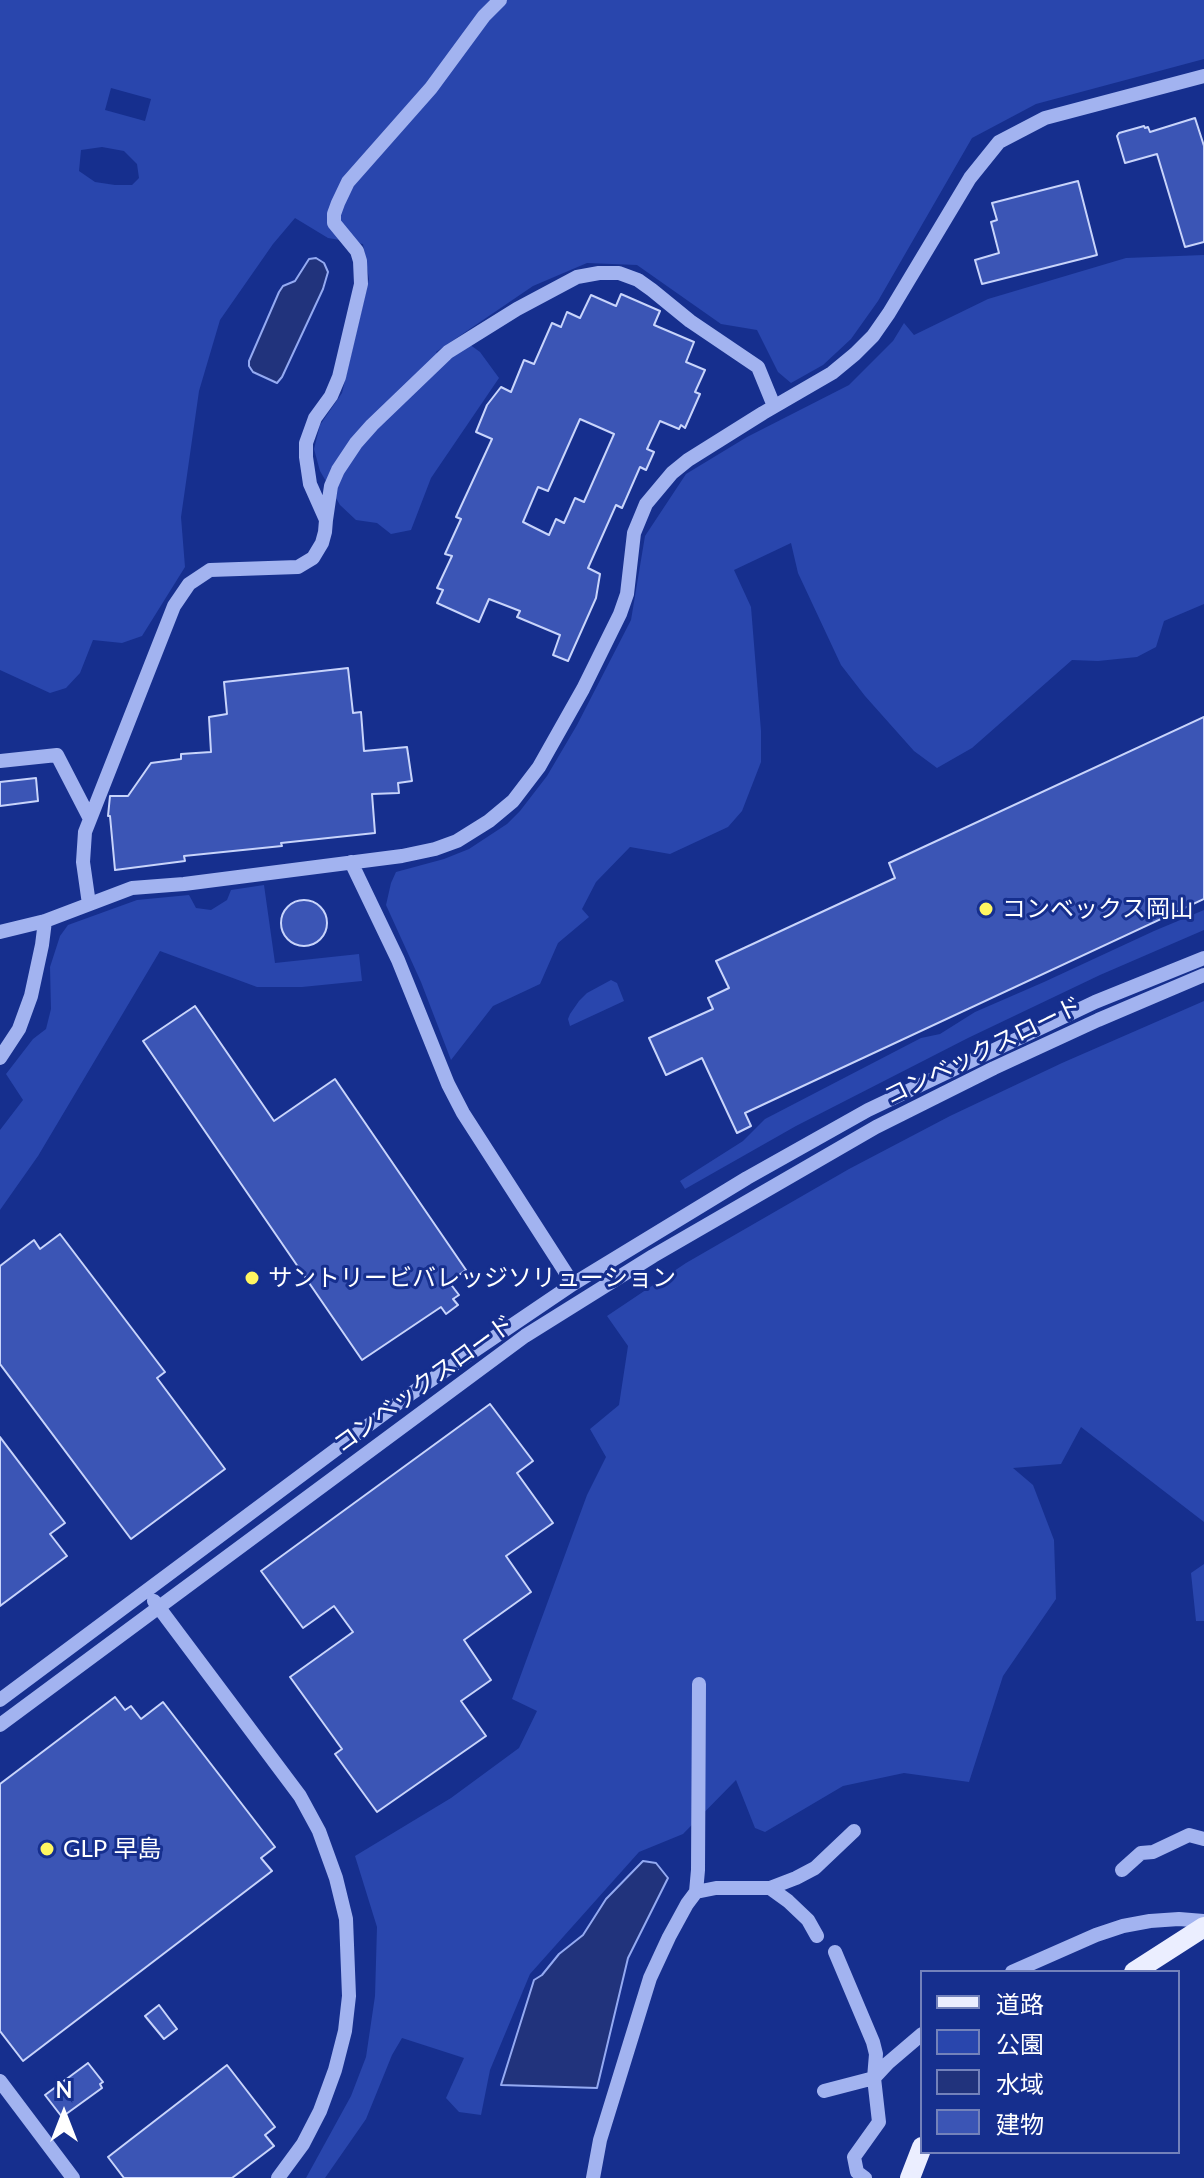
<!DOCTYPE html>
<meta charset="utf-8">
<style>
body{margin:0}
#map{position:relative;width:1204px;height:2178px;overflow:hidden;background:#162f8e;font-family:Lato,"Noto Sans JP",sans-serif}
canvas{display:block}
.legend{position:absolute;left:920px;top:1970px;width:260px;height:184px;box-sizing:border-box;background:#162f8e;border:2px solid #7382bb;margin:0;padding:10px 14px;list-style:none;font-size:24px;color:#fff}
.legend li{display:flex;align-items:center;gap:16px;height:40px}
.legend b{width:40px;border:2px solid #7382bb}
.north{position:absolute;left:24px;top:2074px;width:80px;height:80px;-webkit-text-stroke:6px #162f8e;paint-order:stroke;rotate:0deg;font-size:22px;font-weight:700;line-height:32px;text-align:center;color:#fff}
.north::after{content:'';display:block;margin:auto;width:28px;height:36px;background:#fff;clip-path:polygon(50% 0,100% 100%,50% 72%,0 100%)}
</style>
<div id="map">
<canvas width="1204" height="2178"></canvas>
<ul class="legend">
<li><b style="height:10px;background:#ebeeff"></b>道路</li>
<li><b style="height:22px;background:#2946ad"></b>公園</li>
<li><b style="height:22px;background:#21337c"></b>水域</li>
<li><b style="height:22px;background:#3b55b5"></b>建物</li>
</ul>
<div class="north">N</div>
</div>
<script>
const c = document.querySelector('canvas').getContext('2d');
c.lineJoin = 'round';
function fill(path, color) {
  c.fillStyle = color;
  c.fill(path, 'evenodd');
}
function toPath(rows) {
  const path = new Path2D();
  for (const r of rows) {
    if (r.length === 3) {
      path.moveTo(r[0] + r[2], r[1]);
      path.arc(r[0], r[1], r[2], 0, 2 * Math.PI);
      continue;
    }
    path.moveTo(r[0], r[1]);
    for (let i = 2; i < r.length; i += 2) path.lineTo(r[i], r[i + 1]);
  }
  return path;
}
function stroke(path, color, width, dash) {
  c.strokeStyle = color;
  c.lineWidth = width;
  c.lineCap = dash ? 'butt' : 'round';
  c.setLineDash(dash || []);
  c.stroke(path);
}
function write(font, color, halo, rows, align = 'center') {
  c.font = font + ' Lato,"Noto Sans JP",sans-serif';
  c.lineWidth = 6;
  c.setLineDash([]);
  c.textBaseline = 'middle';
  c.strokeStyle = halo;
  c.fillStyle = color;
  for (const [text, x, y, turn = 0] of rows) {
    c.save();
    c.translate(x, y);
    c.rotate((+turn || 0) * Math.PI / 180);
    c.textAlign = isNaN(turn) ? turn : align;
    if (halo) c.strokeText(text, 0, 0);
    c.fillText(text, 0, 0);
    c.restore();
  }
}
fill(toPath([
 [0,0,1204,0,1204,59,1036,104,972,138,878,301,851,339,823,365,791,383,778,372,757,330,721,324,637,265,587,263,533,286,436,352,445,363,469,344,480,352,499,378,431,478,411,530,391,534,377,523,356,520,340,505,320,471,314,449,320,425,342,393,369,279,363,244,328,238,295,218,273,244,220,320,199,391,181,517,185,567,142,636,122,643,93,640,80,673,66,688,50,693,0,670],
 [111,88,151,99,145,121,105,110],
 [102,147,124,151,137,164,139,178,132,185,115,185,95,182,79,171,81,150],
 [1204,255,1204,604,1164,621,1156,647,1137,657,1098,661,1072,660,972,748,937,768,914,751,865,696,841,665,798,573,791,543,734,570,751,607,761,731,761,762,742,811,728,827,670,854,630,847,596,882,582,909,589,917,558,943,540,984,493,1006,451,1060,421,982,386,905,391,883,396,872,444,859,469,849,507,824,520,811,547,776,577,725,631,620,645,536,686,474,747,437,849,385,893,341,904,323,914,335,988,299,1126,258],
 [264,885,275,963,359,954,362,981,302,987,257,987,160,951,38,1156,0,1210,0,1130,23,1100,6,1074,33,1039,46,1029,51,1009,50,967,60,936,68,925,137,900,189,895,196,908,211,910,227,900,231,890],
 [1204,910,1204,930,1100,975,968,1038,796,1126,685,1189,680,1181,743,1141,765,1119,921,1038,940,1034,975,1012,1044,982,1154,931],
 [611,980,617,983,624,1001,570,1026,568,1019,570,1014,579,1001,587,993],
 [1204,1001,1204,1522,1081,1427,1061,1464,1013,1468,1033,1485,1054,1540,1056,1599,1003,1676,969,1782,904,1773,843,1786,765,1832,755,1828,736,1780,683,1834,639,1852,530,1974,490,2070,481,2115,459,2112,446,2098,464,2058,402,2038,392,2055,366,2119,325,2178,306,2178,351,2096,366,2057,375,1996,377,1927,355,1856,451,1798,519,1748,537,1711,512,1699,587,1495,606,1457,590,1429,619,1405,628,1346,607,1316,686,1263,849,1169,950,1116,1062,1063],
 [1204,1564,1204,1621,1196,1621,1191,1573]
]), '#2946ad');
const water = toPath([
 [316,258,324,263,328,272,323,289,282,377,277,383,253,372,249,366,249,361,279,292,283,286,295,281,309,259,316,258],
 [643,1861,656,1863,668,1878,628,1958,597,2088,501,2085,534,1980,542,1975,559,1954,583,1935,606,1899,643,1861]
]);
fill(water, '#21337c');
stroke(water, '#94aaf2', 2);
const building = toPath([
 [1195,118,1204,146,1204,242,1185,247,1157,154,1125,163,1117,136,1119,133,1144,126,1145,128,1148,127,1150,132,1195,118],
 [1078,181,1097,255,982,284,975,260,999,253,991,222,997,220,992,203,1078,181],
 [621,294,660,311,654,325,694,342,686,362,705,370,695,392,700,394,685,428,681,425,679,429,660,421,647,449,654,452,646,470,640,467,622,508,616,505,588,568,600,574,596,598,568,661,553,655,560,635,517,617,520,611,489,599,479,622,437,603,443,590,437,588,452,556,445,554,461,519,456,517,492,439,476,432,487,405,501,387,511,392,524,360,534,364,552,323,561,327,567,312,580,318,591,295,616,306,621,294],
 [580,419,614,434,584,502,575,498,564,523,556,519,549,535,523,522,538,487,548,491,580,419],
 [348,668,353,713,361,712,364,751,407,747,412,781,398,783,399,793,372,794,375,833,281,843,282,846,184,856,185,861,115,870,110,816,108,816,110,796,128,796,151,763,181,759,181,754,211,752,209,717,227,714,224,682,348,668],
 [1204,717,1204,899,745,1113,751,1126,737,1133,702,1058,666,1075,649,1038,713,1009,708,998,729,988,716,961,895,878,889,863,1204,717],
 [36,778,38,801,0,806,0,782,36,778],
 [304,923,23],
 [195,1006,274,1121,335,1079,466,1270,449,1282,459,1295,453,1299,458,1305,446,1314,441,1307,362,1360,143,1041,195,1006],
 [60,1234,165,1372,157,1378,225,1469,131,1539,0,1364,0,1266,34,1240,40,1249,60,1234],
 [490,1404,533,1461,517,1473,553,1523,506,1556,531,1592,464,1640,491,1680,461,1701,486,1736,377,1812,335,1754,342,1749,290,1677,353,1632,334,1606,303,1628,261,1571,490,1404],
 [0,1437,65,1523,50,1534,67,1556,0,1606,0,1437],
 [115,1697,125,1710,131,1706,141,1719,163,1702,275,1847,261,1858,272,1871,23,2061,0,2031,0,1784,115,1697],
 [159,2005,177,2029,164,2039,145,2016,159,2005],
 [88,2063,103,2082,100,2084,102,2088,62,2117,45,2095,88,2063],
 [227,2065,275,2127,265,2135,274,2146,232,2178,124,2178,108,2157,227,2065]
]);
fill(building, '#3b55b5');
stroke(building, '#c8d4fb', 2);
stroke(toPath([
 [326,520,331,486,338,470,356,443,372,425,448,352,517,309,577,277,599,273,619,273,638,280,652,290,690,321,758,367,774,406],
 [0,761,57,755,89,817],
 [351,862,398,960,448,1084,463,1113,573,1284],
 [89,904,83,862,85,832,174,606,189,584,210,570,298,567,313,558,322,543,325,532,326,520,310,484,306,457,306,443,315,418,331,396,339,377,361,284,360,261,357,251,334,223,334,214,338,203,348,182,431,88,484,16,500,0],
 [0,932,45,921,132,888,184,884,402,856,435,849,457,841,489,821,513,801,539,767,583,689,620,614,627,594,634,533,646,504,672,473,688,460,763,413,832,373,855,354,873,336,889,313,970,178,999,142,1045,118,1204,76],
 [0,1058,19,1029,31,996,42,945,45,921],
 [154,1601,300,1796,319,1831,336,1878,346,1919,349,1996,345,2031,335,2070,320,2111,303,2144,278,2178],
 [0,1700,409,1395,573,1284,747,1178,868,1110,1095,1002,1204,958],
 [0,1725,525,1336,653,1256,876,1127,994,1068,1098,1020,1204,975],
 [1122,1870,1141,1853,1153,1852,1189,1835,1204,1839],
 [770,1888,788,1901,808,1920,817,1936],
 [696,1892,698,1870,699,1684],
 [835,1952,873,2042,876,2054,874,2078,879,2122,854,2157,857,2172,865,2178],
 [1012,1972,1096,1935,1123,1926,1150,1921,1179,1919,1204,1921],
 [0,2081,73,2178],
 [824,2091,874,2078,888,2063,922,2034],
 [593,2178,600,2140,650,1978,669,1937,687,1904,696,1892,716,1888,770,1888,796,1878,815,1868,854,1831]
]), '#a2b3f0', 14);
stroke(toPath([
 [1134,1972,1204,1927],
 [910,2178,922,2147]
]), '#ebeeff', 20);
for (const [x, y, r, color] of [
 [986,909,8,"#fff661"],
 [252,1278,8,"#fff661"],
 [47,1849,8,"#fff661"]
]) {
  const dot = new Path2D();
  dot.arc(x, y, r, 0, 2 * Math.PI);
  c.fillStyle = color;
  c.fill(dot);
  stroke(dot, '#162f8e', 3);
}
write('24px', '#fff', '#162f8e', [
 ["コンベックス岡山",1002,909],
 ["サントリービバレッジソリューション",268,1278],
 ["GLP 早島",63,1849]
], 'left');
write('24px', '#fff', '#162f8e', [
 ["コンベックスロード",983,1051,-26],
 ["コンベックスロード",424,1384,-36]
]);
</script>
